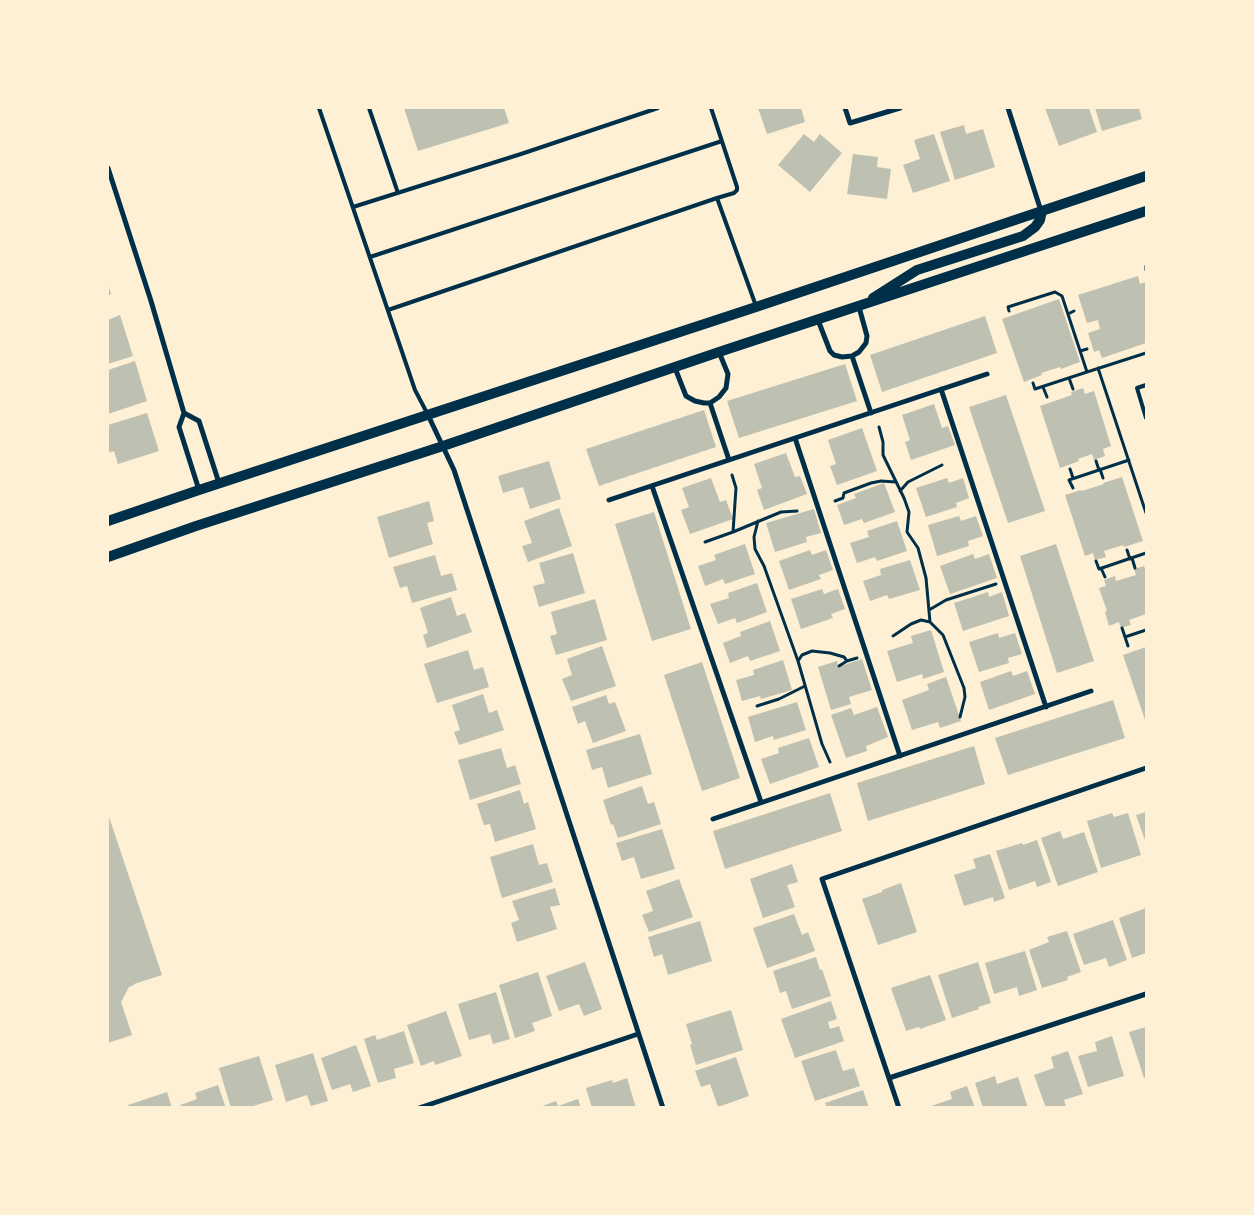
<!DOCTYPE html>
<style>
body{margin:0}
#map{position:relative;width:1254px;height:1215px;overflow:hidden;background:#fdf0d5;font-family:"PT Serif",serif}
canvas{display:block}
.frame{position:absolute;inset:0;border:109px solid #fdf0d5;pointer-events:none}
</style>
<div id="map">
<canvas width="1254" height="1215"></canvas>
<div class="frame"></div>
</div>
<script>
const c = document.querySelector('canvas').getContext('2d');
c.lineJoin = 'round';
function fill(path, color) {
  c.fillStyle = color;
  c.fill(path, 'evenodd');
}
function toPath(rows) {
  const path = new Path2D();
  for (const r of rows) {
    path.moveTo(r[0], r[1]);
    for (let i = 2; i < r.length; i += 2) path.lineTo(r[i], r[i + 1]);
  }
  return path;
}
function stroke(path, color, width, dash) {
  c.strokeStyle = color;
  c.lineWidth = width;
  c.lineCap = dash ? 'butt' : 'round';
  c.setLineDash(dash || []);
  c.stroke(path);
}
fill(toPath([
 [404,108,504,108,509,123,418,151],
 [758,108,801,108,805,122,767,134],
 [1045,108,1089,108,1097,132,1059,146],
 [1095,108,1139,108,1142,119,1102,131],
 [964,125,966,134,983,129,995,167,955,180,940,132],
 [804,134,814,142,820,134,842,153,810,192,778,165],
 [934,134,950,181,913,193,903,165,920,159,914,140],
 [853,154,878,157,877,167,891,169,887,199,847,194],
 [1138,276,1140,284,1146,282,1146,343,1102,358,1099,350,1094,352,1088,333,1100,329,1098,320,1087,323,1078,295],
 [108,284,111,294,108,296],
 [1059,299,1080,362,1061,369,1060,367,1041,373,1042,375,1024,382,1002,319],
 [120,315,133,356,108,364,108,320],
 [985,316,997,353,882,392,870,355],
 [135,361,147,401,108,414,108,370],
 [845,364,857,401,739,438,727,401],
 [1083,388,1085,394,1094,391,1111,446,1103,449,1105,456,1094,460,1092,454,1078,459,1079,461,1060,468,1040,406,1072,395,1071,392],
 [1006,395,1045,511,1008,523,969,407],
 [934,404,942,428,948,426,955,445,911,460,905,442,910,440,902,415],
 [704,410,716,447,599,486,586,449],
 [147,413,159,451,118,464,114,451,108,453,108,425],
 [862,428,877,471,837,485,830,466,836,464,828,440],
 [786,453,795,477,800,476,807,494,764,510,757,490,762,488,754,464],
 [549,461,561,499,530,509,523,487,503,493,498,476],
 [1122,477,1143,541,1124,547,1123,545,1104,551,1106,557,1095,560,1093,553,1085,556,1065,495,1081,490,1082,491,1104,484,1103,483],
 [711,478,720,502,726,500,733,519,690,534,681,510,689,507,682,488],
 [947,478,949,483,963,478,969,498,956,503,957,507,926,517,916,488],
 [884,483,895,512,864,523,862,519,844,525,837,505,856,498,854,494],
 [429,501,434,521,427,523,433,544,389,558,377,517],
 [559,508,572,546,528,562,522,546,532,543,524,521],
 [814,509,821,533,806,537,807,542,775,552,766,523],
 [654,512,691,629,652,641,615,524],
 [959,516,961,521,976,516,983,536,968,541,969,546,937,556,928,525],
 [897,521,907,551,877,561,875,557,857,563,850,543,869,537,867,531],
 [745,544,755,574,725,584,723,579,705,586,698,566,716,560,714,555],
 [1056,544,1094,661,1057,673,1020,556],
 [810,550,812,555,826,550,833,570,819,575,821,579,789,590,779,561],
 [573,553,585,593,539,607,533,586,545,583,539,563],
 [973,554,975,559,989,554,997,578,950,594,940,566],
 [435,555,441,576,452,573,457,590,412,603,407,586,400,588,393,567],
 [910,560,920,590,889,599,887,595,870,601,863,581,881,575,880,569],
 [1144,566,1146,572,1146,614,1129,620,1131,625,1121,628,1119,622,1109,626,1105,612,1107,611,1099,588,1106,586,1104,580,1115,576,1116,581,1136,575,1134,569],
 [757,583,767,612,737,623,735,618,718,624,710,604,729,598,728,593],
 [822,589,824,594,838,589,845,609,831,614,833,618,801,629,791,599],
 [988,592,989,597,1002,592,1009,616,963,631,954,603],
 [451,597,457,616,465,613,472,632,427,648,423,635,428,633,420,608],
 [595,599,607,640,556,655,550,636,557,634,551,612],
 [770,621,780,651,750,661,748,656,730,663,723,643,741,636,740,632],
 [931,630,944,672,923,679,922,674,897,682,887,651,913,643,911,636],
 [998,633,999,638,1015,633,1022,654,1008,658,1009,663,979,672,969,642],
 [602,646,616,686,571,701,562,679,572,675,567,659],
 [1146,647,1146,719,1145,720,1123,655],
 [468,650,474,670,483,667,489,687,437,703,424,664],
 [862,659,872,690,849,697,851,704,831,710,818,667,837,661,838,667],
 [783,660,792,690,761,699,760,696,742,701,736,680,754,675,753,670],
 [702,662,740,778,702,791,664,675],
 [1011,671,1013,676,1027,671,1035,694,989,710,980,682],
 [946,677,961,721,940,728,938,722,912,730,902,700,929,690,927,684],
 [483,694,489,713,497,710,504,730,459,745,454,732,460,730,452,705],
 [606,695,609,704,615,702,626,731,593,743,585,721,578,724,572,707],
 [1113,700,1125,738,1008,775,995,738],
 [797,702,806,730,774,740,773,736,755,742,748,717],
 [877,707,888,737,866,746,867,751,846,758,831,715,851,708,854,715],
 [640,734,652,774,608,788,602,767,592,770,586,750],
 [809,738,819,767,770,784,761,759,779,753,778,748],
 [974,746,985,784,868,821,857,783],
 [501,748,507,768,515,765,521,784,470,800,458,760],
 [642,786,648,804,654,802,661,824,618,838,613,824,611,825,603,800],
 [520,790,524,804,528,802,536,829,495,842,490,824,484,825,477,804],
 [830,793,842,831,725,869,713,831],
 [1146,812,1146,843,1136,815],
 [1112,813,1114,817,1128,813,1141,855,1101,868,1087,821],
 [108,814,162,975,134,984,134,985,129,987,121,1002,132,1035,108,1043],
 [662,829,675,869,641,879,634,857,622,861,616,843],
 [1060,831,1063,839,1084,832,1098,872,1058,886,1041,838],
 [1037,840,1051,882,1037,887,1035,881,1009,890,996,851,1022,843,1023,845],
 [533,844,539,865,547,863,553,882,502,898,490,857],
 [990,854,1005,898,994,902,993,897,964,906,954,875,976,868,973,859],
 [792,864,798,882,787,885,795,907,763,918,750,879],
 [679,879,693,917,649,932,642,915,653,911,646,891],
 [901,883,917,932,878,945,862,899,882,892,882,890],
 [555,888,560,905,550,907,557,929,517,942,511,923,519,920,512,901],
 [1146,908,1146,940,1145,941,1146,953,1132,958,1119,918],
 [794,914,802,935,808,932,815,951,767,968,753,928],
 [1113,920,1127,960,1109,967,1106,958,1084,965,1073,934],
 [700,921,712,961,668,975,662,954,654,957,648,937],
 [1067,931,1081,972,1067,977,1068,980,1042,988,1029,950,1049,942,1047,937],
 [1025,951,1037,990,1019,996,1017,987,994,994,985,963],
 [816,957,820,970,822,969,831,996,792,1009,786,991,780,993,773,971],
 [585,962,602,1009,584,1016,579,1004,559,1011,546,976],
 [978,962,991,1003,978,1007,979,1009,952,1018,938,975],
 [538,972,552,1016,532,1023,535,1031,515,1038,499,985],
 [930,975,946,1020,920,1029,919,1027,906,1031,891,988],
 [496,992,510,1039,493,1044,490,1034,469,1040,458,1004],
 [831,1001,837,1019,828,1022,830,1029,839,1026,844,1041,795,1058,781,1019],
 [731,1010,743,1050,696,1065,690,1045,692,1044,686,1024],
 [446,1011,462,1056,435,1065,434,1061,421,1066,407,1025],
 [1146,1027,1146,1077,1144,1078,1129,1032],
 [404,1031,414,1063,394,1069,396,1078,378,1083,364,1039,375,1035,377,1040],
 [1112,1036,1124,1076,1088,1087,1078,1056,1097,1051,1095,1042],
 [356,1045,371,1086,353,1092,350,1084,332,1090,321,1058],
 [836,1050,843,1071,854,1068,860,1086,815,1101,801,1061],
 [1068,1051,1083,1094,1064,1100,1066,1107,1046,1108,1034,1075,1054,1068,1051,1057],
 [313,1053,328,1101,311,1106,307,1095,286,1102,275,1065],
 [259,1056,273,1100,253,1106,253,1108,231,1108,219,1068],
 [736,1057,749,1096,718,1107,710,1084,701,1087,695,1071],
 [995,1076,997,1084,1018,1077,1028,1108,983,1108,975,1083],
 [627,1078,636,1108,592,1108,586,1088,612,1080,613,1083],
 [218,1085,226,1108,181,1108,180,1105,197,1099,195,1093],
 [967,1086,975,1108,932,1108,931,1106,952,1099,950,1092],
 [863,1090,869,1108,827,1108,825,1103],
 [167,1092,172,1108,129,1108,128,1105],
 [578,1099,581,1108,537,1108,556,1101,558,1106]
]), '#bec0b2');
stroke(toPath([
 [1146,266,1146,270],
 [1009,311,1008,307,1055,292,1062,296,1087,372,1035,389,1033,383],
 [1068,314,1074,311],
 [1080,351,1087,349],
 [1098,368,1146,513],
 [1087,372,1146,353],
 [1069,378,1073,389],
 [1043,387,1047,397],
 [879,427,883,442,883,455,904,498,909,512,907,532,918,548,926,578,930,622,943,635,964,688,965,697,960,717],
 [1096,461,1099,470],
 [1070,469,1073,478],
 [1100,469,1103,478],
 [1073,488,1069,480,1129,460],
 [900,491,908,482,942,465],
 [835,501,843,498,844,493,871,483,881,481,896,482],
 [758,521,754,537,755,549,764,566,798,661,802,655,812,651,830,653,844,657,847,661,857,658],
 [733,532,781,512,797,511],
 [705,542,733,532,736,488,732,475],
 [1127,550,1130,559],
 [1132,558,1135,568],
 [1096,561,1099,569,1146,553],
 [1101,568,1105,577],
 [929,610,946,600,996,584],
 [1122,628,1128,646],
 [893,636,911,624,921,620,930,622],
 [1125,637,1146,630],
 [798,661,822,744,830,762],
 [839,666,847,661],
 [757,706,779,699,805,686]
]), '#003049', 3);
stroke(toPath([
 [319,108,415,390,427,413],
 [369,108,398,193],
 [711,108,737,187,737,190,734,193,717,198],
 [353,207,521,154,658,108],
 [370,257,722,141],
 [388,310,717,198,756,306],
 [1146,385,1137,388,1146,418]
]), '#003049', 4);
stroke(toPath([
 [845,108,850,123,900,108],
 [1008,108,1041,211],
 [108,168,151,301,184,413,179,427,199,490],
 [818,320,830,351,834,355,842,357,852,356,859,352,866,343,867,336,859,307],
 [852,356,871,413],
 [675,368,686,396,695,401,704,403,710,403,719,397,726,388,728,374,719,352],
 [941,389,1046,707],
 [710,403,729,460],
 [184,413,199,421,219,483],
 [428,415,454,470,663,1108],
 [795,438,900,756],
 [652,486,761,802],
 [609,500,987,374],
 [713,819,1091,691],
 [889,1078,1146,994],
 [419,1108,638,1034],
 [899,1108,822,879,1146,768]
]), '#003049', 5);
stroke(toPath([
 [873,298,917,270,1023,236,1035,227,1040,220,1042,211],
 [108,521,199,490,756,307,1146,176],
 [108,557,196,526,443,446,719,352,1146,211]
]), '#003049', 10);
</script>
